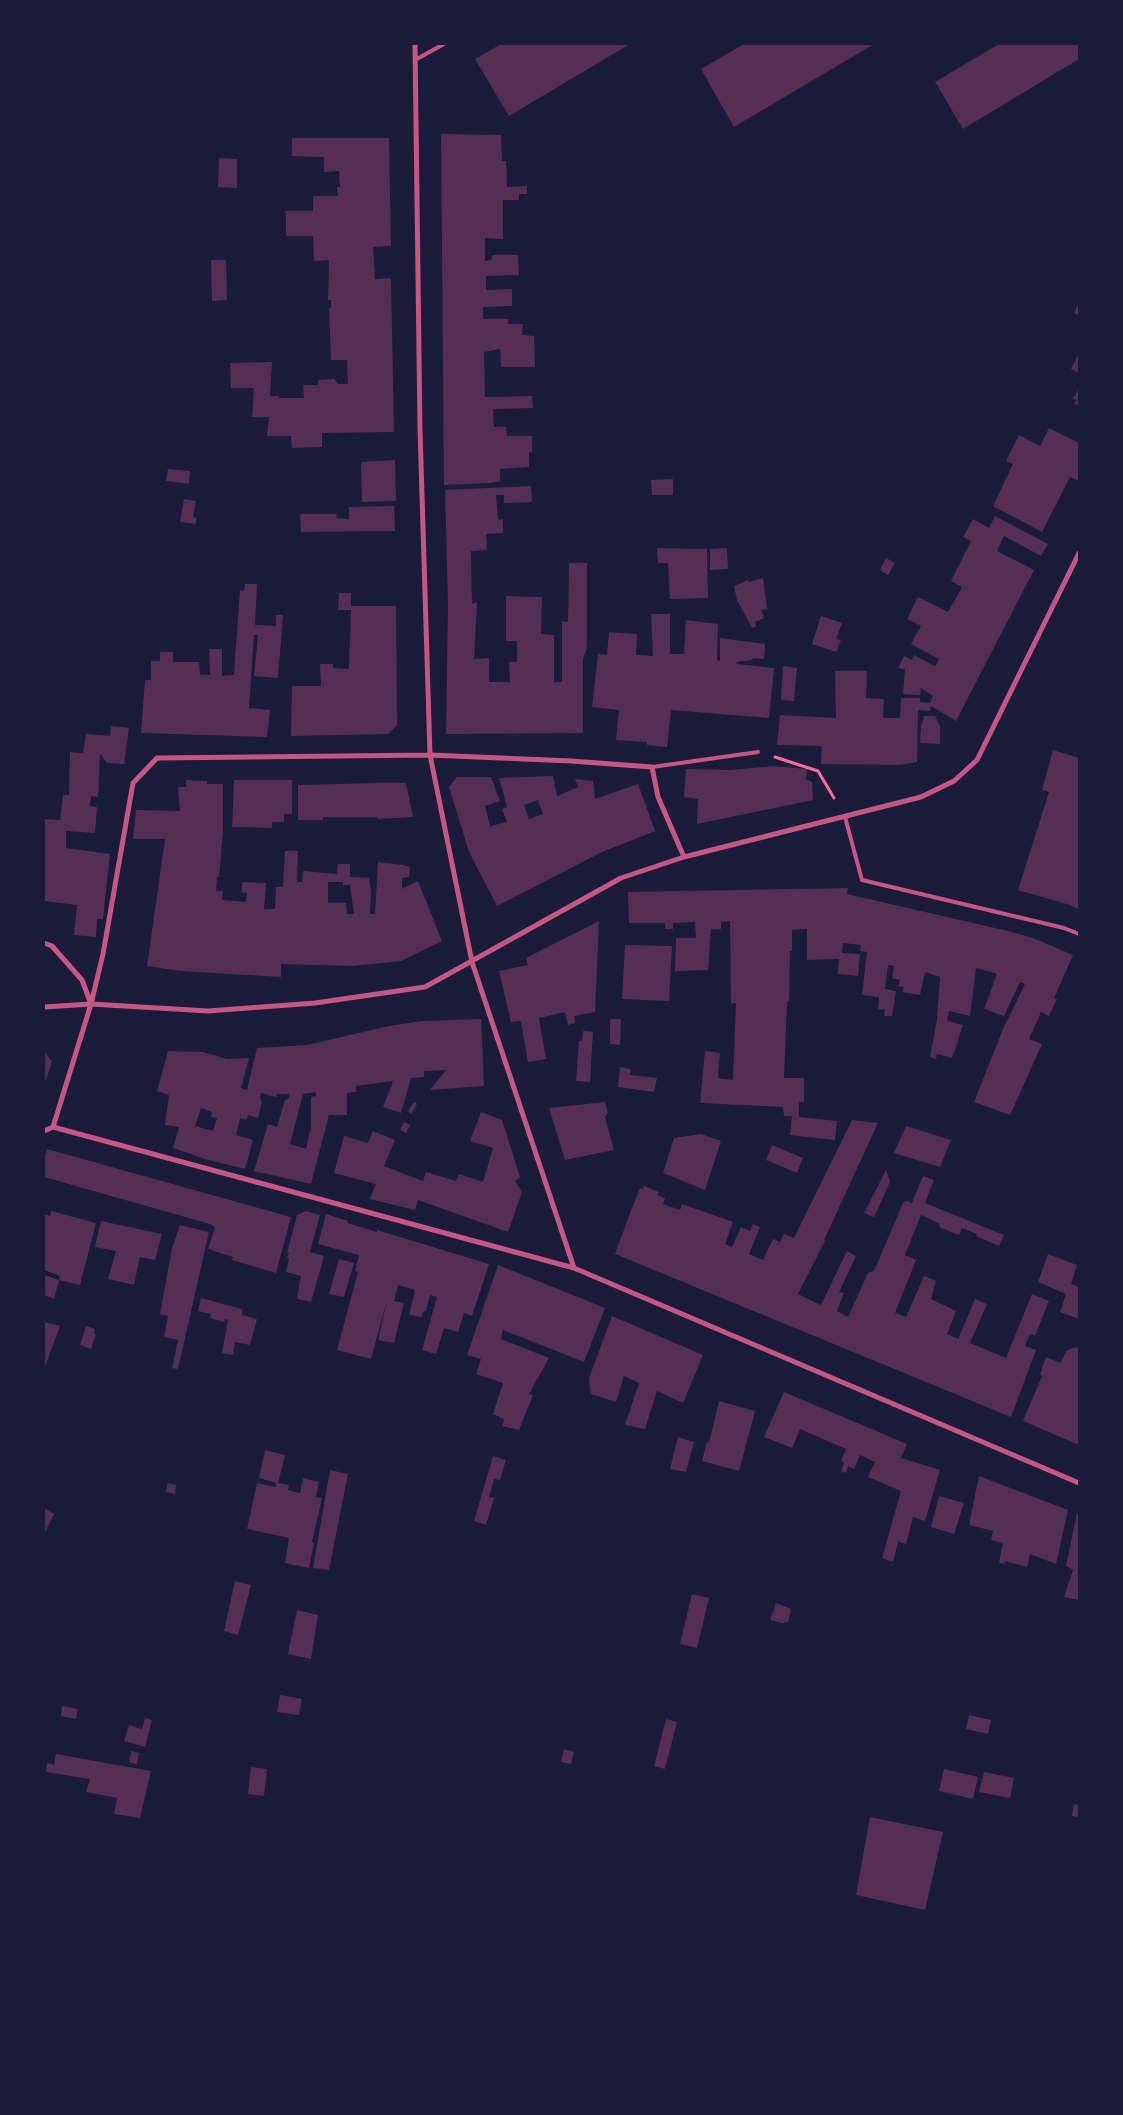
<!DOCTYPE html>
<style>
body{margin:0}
#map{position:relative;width:1123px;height:2115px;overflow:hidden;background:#1b1b3a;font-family:"Fira Sans",sans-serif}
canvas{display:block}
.frame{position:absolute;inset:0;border:45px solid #1b1b3a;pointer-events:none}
</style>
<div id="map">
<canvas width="1123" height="2115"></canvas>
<div class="frame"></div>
</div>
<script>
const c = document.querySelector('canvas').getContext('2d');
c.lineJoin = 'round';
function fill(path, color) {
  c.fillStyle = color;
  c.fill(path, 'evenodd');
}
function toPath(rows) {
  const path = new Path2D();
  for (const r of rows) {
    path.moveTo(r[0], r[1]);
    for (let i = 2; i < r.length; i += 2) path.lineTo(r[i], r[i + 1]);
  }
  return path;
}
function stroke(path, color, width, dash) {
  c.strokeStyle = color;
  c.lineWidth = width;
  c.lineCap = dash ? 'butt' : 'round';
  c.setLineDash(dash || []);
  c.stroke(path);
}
fill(toPath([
 [501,44,630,44,509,116,475,59],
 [744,44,874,44,734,127,701,69],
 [999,44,1079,44,1079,59,963,129,935,82],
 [441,134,501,135,502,161,506,161,507,187,527,186,527,194,519,194,519,200,503,200,503,239,485,238,485,261,491,260,493,255,518,255,519,275,486,276,486,290,512,289,512,306,483,307,483,319,508,319,508,324,523,324,522,335,534,336,535,367,501,367,500,349,484,352,485,397,532,396,533,408,493,409,494,427,506,427,507,436,532,436,532,452,529,453,529,467,500,469,500,481,491,483,444,485],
 [292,138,389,138,391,246,373,247,375,279,391,278,394,432,322,433,322,447,292,448,291,436,267,436,269,417,252,417,254,388,231,388,230,363,272,362,270,396,279,396,279,398,304,398,303,385,318,385,318,380,334,379,338,384,348,384,347,360,331,360,329,308,331,308,331,300,328,300,329,260,314,261,313,236,286,236,286,211,313,211,313,196,338,196,337,187,340,187,339,171,324,172,324,157,292,156],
 [219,158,237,159,237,188,218,187],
 [211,260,226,260,227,300,212,301],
 [1079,302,1079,316,1074,313],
 [1079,353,1079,373,1071,369],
 [1079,388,1079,406,1074,403,1077,400,1073,399],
 [1049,428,1079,443,1079,481,1070,477,1042,532,993,506,1013,464,1006,461,1019,435,1040,446],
 [395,460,396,501,362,502,361,462],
 [168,469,190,471,189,484,166,481],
 [673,479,673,495,652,495,651,480],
 [531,486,532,502,504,503,504,495,496,495,498,520,503,519,503,533,486,534,487,550,471,551,472,604,477,602,474,659,489,658,489,682,510,682,509,662,517,662,517,641,506,641,506,596,542,597,541,634,554,635,554,682,562,682,562,621,568,622,569,563,587,563,587,647,583,659,583,733,446,734,448,605,445,490],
 [184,499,196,501,193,517,196,518,196,524,180,522],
 [394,506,395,531,301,532,300,514,337,514,336,518,349,519,349,507],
 [995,516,1048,544,1041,556,1004,536,997,551,1034,570,956,721,931,706,930,711,918,710,917,762,900,765,821,764,822,746,777,745,780,715,836,718,835,671,867,671,866,698,884,699,883,718,900,718,901,698,920,698,920,702,930,703,933,696,921,688,920,695,903,694,905,669,898,668,904,656,912,660,914,655,935,666,939,659,911,644,921,626,907,619,918,597,948,612,962,587,951,581,971,541,963,537,973,519,989,528],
 [657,548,707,549,708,598,670,599,668,563,658,563],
 [727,548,728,569,710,570,710,549],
 [886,558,895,563,888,575,880,570],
 [763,578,767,609,761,610,764,618,755,622,756,626,752,628,737,600,734,586,748,580,749,582],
 [245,584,257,584,255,625,276,626,276,615,283,615,278,678,254,676,258,635,254,635,249,708,270,710,267,737,141,733,145,680,151,680,151,661,160,661,160,652,173,652,173,662,199,662,200,675,210,675,209,649,222,649,222,676,234,675,240,590,244,591],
 [339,593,351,593,351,606,396,606,397,725,388,734,291,736,292,686,321,686,320,664,333,664,333,668,349,669,351,610,338,610],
 [651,614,670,614,670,654,684,654,686,620,718,624,717,660,720,661,720,638,765,644,764,659,753,658,752,660,736,662,737,664,774,668,769,718,671,710,667,747,647,745,647,742,616,740,619,710,592,707,598,654,607,655,609,632,637,634,636,655,653,656],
 [821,616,842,623,836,639,841,640,836,652,812,644],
 [783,666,797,668,794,701,781,700],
 [924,716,935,716,940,726,940,744,920,743,921,726],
 [111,726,129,728,124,764,107,763,100,754,98,797,91,796,90,806,97,807,95,833,66,831,66,848,110,854,103,919,97,919,96,937,74,935,77,905,44,901,44,819,60,820,63,795,69,795,70,752,83,753,86,734,110,736],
 [1053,750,1079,758,1079,910,1070,905,1018,890,1049,792,1042,790],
 [773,766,807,769,806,779,812,782,813,800,697,824,698,799,684,797,686,769,730,770],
 [553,776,557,796,578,787,575,779,593,781,595,799,638,784,655,831,602,852,497,906,469,852,449,787,457,777,491,777,500,801,485,806,490,826,507,822,502,809,507,807,499,778],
 [538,800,543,814,529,819,524,805],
 [186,780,207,781,207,784,223,784,223,830,219,877,217,877,216,891,223,891,222,900,246,902,247,893,242,893,242,882,266,883,264,909,275,909,276,887,283,887,285,851,298,851,297,882,302,882,303,871,337,874,338,864,350,864,350,877,369,878,371,892,370,914,375,914,378,862,403,865,410,867,409,877,402,878,402,889,418,881,442,941,401,961,352,966,281,964,281,977,181,971,147,966,165,839,133,839,136,810,180,811,178,787,186,787],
 [328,882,343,882,343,885,350,885,354,914,347,914,346,903,328,903],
 [234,780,292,780,292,814,284,814,284,822,272,822,272,828,232,827],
 [378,783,406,783,413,817,377,819,377,817,323,817,323,820,298,820,298,785],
 [848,888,847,894,1008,931,1033,938,1073,955,1054,998,1057,999,1049,1016,1041,1012,1029,1039,1042,1044,1010,1115,974,1102,1003,1029,1025,984,1020,982,1004,1016,984,1009,997,974,976,968,970,1016,949,1011,947,1021,963,1025,952,1058,937,1054,936,1059,930,1057,937,1019,940,977,925,972,920,995,902,992,904,987,898,986,900,980,892,978,894,966,888,965,885,989,896,991,892,1016,884,1016,885,1010,878,1009,879,997,862,995,867,952,860,951,861,945,843,943,842,953,860,954,858,976,838,974,839,959,807,960,807,929,792,930,792,951,790,951,789,1002,787,1001,784,1078,804,1078,804,1102,799,1102,799,1117,837,1121,835,1140,790,1135,792,1116,784,1116,783,1107,700,1103,705,1051,720,1053,718,1078,733,1080,736,1003,731,1003,730,921,721,922,721,929,711,929,708,970,675,971,676,938,696,938,695,922,673,923,673,929,665,929,665,923,629,923,628,892],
 [599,921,595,1012,574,1016,575,1023,568,1025,565,1012,539,1018,546,1059,528,1062,521,1021,511,1022,499,971,528,965,526,958],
 [625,945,672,946,669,1001,622,999],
 [481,1019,484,1086,430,1090,446,1070,424,1071,424,1077,411,1078,401,1113,383,1107,393,1081,356,1086,356,1092,347,1093,347,1115,329,1115,311,1184,254,1171,268,1124,277,1127,285,1100,289,1098,289,1094,277,1094,276,1097,261,1093,260,1098,262,1102,258,1118,248,1115,246,1120,240,1118,236,1135,253,1140,245,1169,205,1159,173,1148,179,1127,165,1125,169,1095,157,1091,168,1051,203,1052,227,1059,249,1058,241,1088,247,1090,257,1048,307,1045,389,1026,422,1021],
 [316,1092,316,1096,311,1097,311,1126,306,1149,290,1144,303,1094],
 [201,1108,212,1112,211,1117,217,1118,213,1131,195,1126],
 [610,1019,621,1019,620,1045,610,1044],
 [583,1031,593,1032,590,1082,576,1081,579,1041,582,1041],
 [44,1051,52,1062,44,1085],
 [620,1067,631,1069,630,1075,657,1078,654,1092,618,1087],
 [414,1102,417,1104,411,1114,408,1111],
 [605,1102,608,1113,605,1117,614,1150,565,1160,549,1108],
 [481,1112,502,1120,520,1177,515,1181,522,1192,508,1232,418,1200,415,1210,370,1199,376,1184,334,1173,344,1136,368,1143,373,1131,395,1140,384,1166,423,1181,426,1172,456,1181,459,1174,483,1182,493,1148,470,1141],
 [852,1120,878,1123,824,1240,825,1241,798,1294,821,1305,847,1251,856,1256,839,1292,844,1293,837,1311,848,1317,868,1273,874,1271,903,1203,907,1201,912,1203,923,1176,934,1180,925,1203,1004,1235,999,1246,976,1236,977,1234,962,1228,959,1235,939,1227,940,1224,921,1215,905,1255,916,1260,895,1313,906,1317,924,1276,936,1281,931,1299,956,1311,947,1334,958,1339,975,1299,987,1304,970,1343,1006,1358,1032,1294,1049,1301,1035,1336,1030,1334,1025,1346,1036,1350,1011,1417,615,1254,632,1208,640,1188,643,1189,644,1186,659,1192,657,1195,665,1198,663,1204,680,1210,682,1204,733,1222,725,1244,732,1247,741,1227,750,1231,753,1224,760,1227,749,1254,763,1260,773,1239,780,1242,784,1234,794,1238],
 [404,1122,410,1125,406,1133,400,1130],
 [906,1126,951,1140,940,1167,894,1153],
 [701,1134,721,1141,705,1190,663,1173,674,1138],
 [772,1145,803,1158,797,1173,766,1160],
 [47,1149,291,1217,276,1273,232,1260,233,1257,208,1249,215,1227,210,1224,44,1177,44,1159],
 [886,1170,890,1182,874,1217,864,1213],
 [51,1211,96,1223,80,1285,59,1280,60,1276,44,1270,44,1214,50,1216],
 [306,1211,320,1215,310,1252,324,1256,311,1302,297,1299,301,1276,286,1272,289,1259,287,1258,289,1253,287,1253,297,1215],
 [326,1214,348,1221,347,1223,377,1232,377,1230,489,1264,472,1316,464,1313,458,1332,444,1328,436,1354,422,1350,437,1297,430,1295,426,1311,424,1311,421,1317,409,1315,415,1290,398,1285,394,1301,404,1303,394,1343,378,1340,387,1300,371,1359,337,1350,358,1272,355,1271,359,1255,318,1244],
 [101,1221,162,1234,155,1260,140,1257,134,1285,108,1279,116,1251,95,1247],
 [180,1225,209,1232,178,1369,172,1368,178,1340,164,1337,168,1316,160,1314,172,1248],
 [1048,1254,1077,1265,1071,1284,1079,1287,1079,1319,1060,1312,1066,1294,1038,1282],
 [339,1259,354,1263,344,1297,329,1294],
 [498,1265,605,1308,584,1362,503,1330,501,1339,549,1358,529,1394,533,1395,519,1430,502,1426,504,1419,493,1414,503,1383,476,1374,481,1359,467,1355],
 [44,1275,59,1280,54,1299,44,1295],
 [201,1298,242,1309,242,1315,257,1319,250,1345,235,1342,233,1355,222,1353,228,1320,225,1319,224,1322,210,1318,211,1314,198,1311],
 [612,1316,703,1355,683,1403,657,1391,645,1429,625,1425,639,1383,624,1376,616,1402,591,1394,589,1378],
 [44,1322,60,1326,44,1369],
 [86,1326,95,1329,94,1334,96,1334,91,1349,80,1345],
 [1076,1347,1079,1349,1079,1445,1023,1421,1042,1376,1040,1374,1046,1357,1061,1363,1066,1351],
 [784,1392,907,1444,901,1458,940,1470,925,1521,913,1517,906,1544,898,1542,893,1562,882,1558,901,1491,868,1477,875,1462,860,1455,854,1469,848,1466,846,1473,841,1471,844,1462,841,1461,846,1449,800,1429,792,1448,764,1437],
 [719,1401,755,1411,739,1471,702,1461,707,1442,709,1443],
 [678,1437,694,1442,686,1472,670,1469],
 [265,1450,285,1455,278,1483,289,1485,288,1490,300,1493,303,1478,319,1482,316,1497,322,1498,312,1542,314,1543,309,1568,285,1563,289,1538,247,1529,257,1483,276,1487,276,1483,259,1478],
 [493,1456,506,1460,500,1480,494,1479,489,1497,494,1498,486,1525,474,1521],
 [330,1470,348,1474,329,1570,313,1568],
 [979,1476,1068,1510,1056,1564,1030,1554,1027,1567,1005,1561,1004,1564,999,1563,1003,1543,991,1540,993,1531,969,1525],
 [168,1483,176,1485,175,1494,166,1492],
 [939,1496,964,1503,954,1534,931,1527],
 [44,1508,54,1514,44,1534],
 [1077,1513,1079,1515,1079,1600,1064,1597,1073,1570,1066,1566],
 [235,1581,251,1585,238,1635,224,1631],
 [692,1594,709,1598,697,1648,680,1644],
 [776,1603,791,1609,788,1622,782,1623,770,1620],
 [297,1610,318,1615,311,1659,288,1654],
 [280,1695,302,1699,299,1715,277,1712],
 [62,1706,78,1709,76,1719,61,1716],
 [969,1715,991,1720,988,1734,966,1729],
 [145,1718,152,1720,145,1747,124,1741,129,1725,142,1729],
 [666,1719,677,1722,665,1769,654,1766],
 [564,1749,574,1752,571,1764,561,1762],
 [131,1751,139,1753,137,1764,129,1762],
 [56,1754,151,1771,140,1818,114,1814,117,1798,86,1792,90,1779,46,1772,47,1763,54,1765],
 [251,1767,267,1769,264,1796,248,1794],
 [944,1769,978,1777,973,1799,939,1791],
 [984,1772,1014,1778,1010,1798,979,1792],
 [1074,1804,1079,1805,1079,1817,1072,1816],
 [870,1817,943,1832,925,1910,856,1895]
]), '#542f53');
stroke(toPath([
 [775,757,818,771,834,798]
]), '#ff6b9d', 3);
stroke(toPath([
 [415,60,444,44],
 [652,767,758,752],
 [845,817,862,880,1064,928,1079,934]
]), '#c65784', 4);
stroke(toPath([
 [415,44,420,430,430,755,472,962,574,1268,1079,1483],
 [44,943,52,946,82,980,91,1004],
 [44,1007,91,1004,208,1011,315,1003,425,987,621,878,684,857,921,797,954,781,977,760,1079,553],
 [53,1127,91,1004,103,954,133,783,157,758,430,755,571,761,652,767,658,797,684,857],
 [53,1127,574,1268],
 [44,1131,53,1127]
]), '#c65784', 5);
</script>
